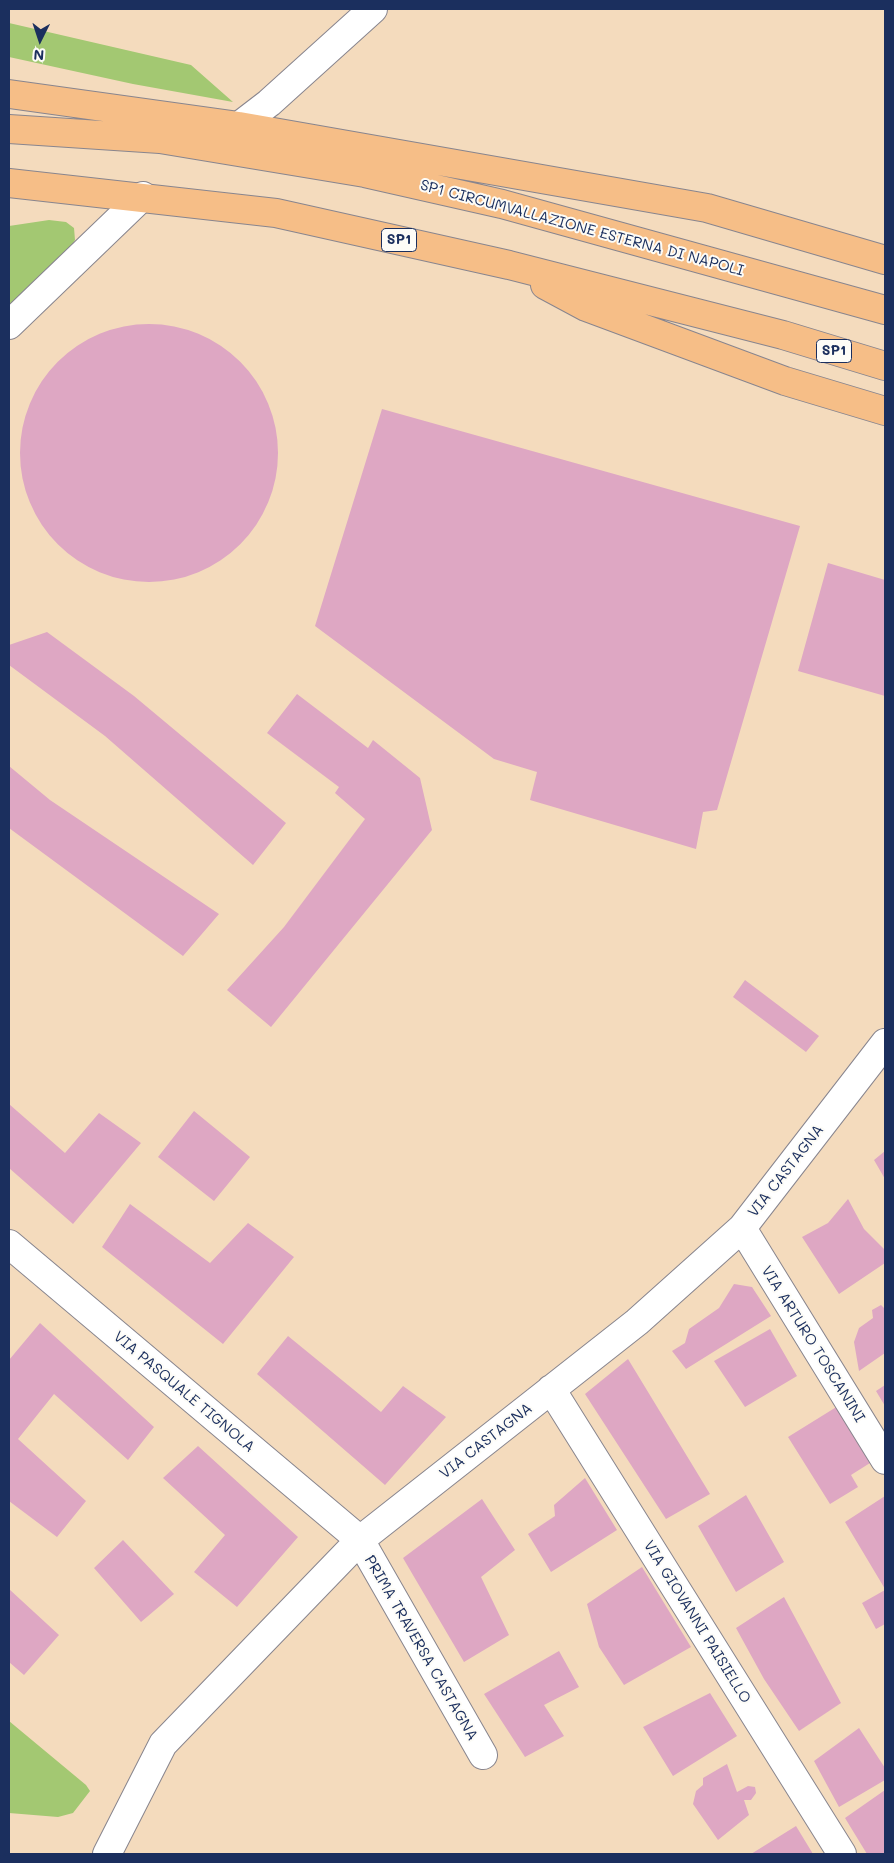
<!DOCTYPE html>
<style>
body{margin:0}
#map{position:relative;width:894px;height:1863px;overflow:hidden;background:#f4dbbd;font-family:Mali,sans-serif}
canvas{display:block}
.frame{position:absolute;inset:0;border:10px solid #1b2f5e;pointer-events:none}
.north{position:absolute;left:15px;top:15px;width:50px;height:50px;-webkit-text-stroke:4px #fdfcf7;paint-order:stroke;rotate:184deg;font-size:14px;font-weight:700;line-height:20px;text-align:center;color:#1b2f5e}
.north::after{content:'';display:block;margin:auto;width:18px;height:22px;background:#1b2f5e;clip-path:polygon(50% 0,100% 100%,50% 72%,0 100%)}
</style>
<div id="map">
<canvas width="894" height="1863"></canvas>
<div class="frame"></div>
<div class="north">N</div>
</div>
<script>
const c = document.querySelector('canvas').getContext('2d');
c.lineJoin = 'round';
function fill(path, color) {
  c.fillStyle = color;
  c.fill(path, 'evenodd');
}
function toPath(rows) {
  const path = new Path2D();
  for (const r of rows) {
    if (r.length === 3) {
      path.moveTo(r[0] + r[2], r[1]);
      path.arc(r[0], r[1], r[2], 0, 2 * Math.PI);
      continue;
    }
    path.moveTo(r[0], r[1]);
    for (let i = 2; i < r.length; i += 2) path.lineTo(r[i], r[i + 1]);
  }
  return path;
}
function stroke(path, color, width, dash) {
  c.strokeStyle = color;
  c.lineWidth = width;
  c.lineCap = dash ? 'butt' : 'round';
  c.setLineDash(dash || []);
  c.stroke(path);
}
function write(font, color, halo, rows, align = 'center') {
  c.font = font + ' Mali,sans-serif';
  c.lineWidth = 4;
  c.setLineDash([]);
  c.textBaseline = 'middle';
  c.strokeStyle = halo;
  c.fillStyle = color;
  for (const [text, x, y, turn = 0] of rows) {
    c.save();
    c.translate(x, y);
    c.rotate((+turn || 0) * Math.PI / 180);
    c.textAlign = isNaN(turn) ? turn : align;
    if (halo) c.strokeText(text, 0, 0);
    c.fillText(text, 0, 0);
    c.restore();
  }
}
fill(toPath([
 [9,23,191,65,233,102,133,84,9,57],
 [49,220,66,222,74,228,75,240,65,256,9,307,9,226],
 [9,1721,86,1785,90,1791,73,1813,58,1817,9,1813]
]), '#a3c872');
fill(toPath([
 [149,453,129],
 [382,409,800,526,717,810,703,812,696,849,530,800,537,772,494,759,315,626],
 [828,563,885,580,885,696,798,671],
 [47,632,134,696,286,823,253,865,105,736,9,665,9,645],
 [297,694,368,748,373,740,420,778,432,830,271,1027,227,990,284,927,365,819,335,793,339,787,267,733],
 [9,766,50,800,219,914,183,956,9,828],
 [745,980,819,1036,806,1052,733,997],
 [9,1104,65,1153,99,1113,141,1143,73,1224,9,1168],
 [194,1111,250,1157,214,1201,158,1157],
 [885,1151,885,1179,874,1160],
 [848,1199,864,1229,885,1250,885,1263,839,1294,802,1237,828,1223],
 [130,1204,210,1263,248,1223,294,1257,223,1344,102,1247],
 [734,1284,752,1287,771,1316,686,1369,672,1351,685,1343,689,1329,719,1308],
 [881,1305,885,1309,885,1353,859,1371,854,1342,859,1328,873,1318,872,1310],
 [40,1323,154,1427,128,1460,54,1394,18,1439,86,1501,57,1537,9,1501,9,1360],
 [770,1329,797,1376,745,1407,714,1361],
 [288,1336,381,1412,403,1386,446,1417,385,1485,257,1374],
 [628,1359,710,1494,666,1519,585,1394],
 [885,1385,885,1406,876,1391],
 [838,1406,870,1463,851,1475,858,1487,830,1504,788,1437],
 [198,1446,298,1537,237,1607,194,1572,225,1535,163,1478],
 [585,1478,617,1530,551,1572,528,1534,555,1516,554,1505],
 [746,1495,784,1562,736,1592,698,1526],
 [885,1496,885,1589,845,1522],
 [482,1499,515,1550,481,1577,509,1635,464,1662,403,1558],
 [123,1540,174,1594,141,1622,94,1568],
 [642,1567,691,1647,624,1685,599,1647,587,1604],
 [9,1589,59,1635,24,1675,9,1662],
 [885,1590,885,1624,876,1629,862,1603],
 [784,1597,841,1703,799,1731,764,1679,736,1628],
 [559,1651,579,1687,544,1705,564,1736,525,1757,484,1694],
 [710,1693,737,1736,673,1776,643,1727],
 [859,1728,885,1768,885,1780,839,1807,814,1761],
 [727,1764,737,1792,748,1786,755,1787,756,1793,751,1800,744,1800,749,1815,718,1840,693,1804,696,1791,703,1785,703,1778],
 [885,1790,885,1854,867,1854,845,1818],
 [796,1826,813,1854,751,1854]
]), '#dea7c3');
const street = toPath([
 [239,126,269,103,373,9],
 [9,325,143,196],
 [742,1228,885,1460],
 [9,1244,360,1540,483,1755],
 [551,1389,842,1854],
 [107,1854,163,1744,360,1540,637,1322,742,1228,885,1043]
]);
const highway = toPath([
 [9,94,239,126,707,208,885,260],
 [9,129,160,139,365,173,502,204,885,310],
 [9,183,276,213,509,265,783,335,885,366],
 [545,285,586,307,785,381,885,411]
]);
stroke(street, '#88858e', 30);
stroke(highway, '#88858e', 30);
stroke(street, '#fff', 28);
stroke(highway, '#f6be87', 28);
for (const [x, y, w] of [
 [399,240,35],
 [834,351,35]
]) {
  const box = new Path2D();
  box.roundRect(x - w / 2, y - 11.5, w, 23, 4);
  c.fillStyle = '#fdfcf7';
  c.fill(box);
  stroke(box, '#1b2f5e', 1);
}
write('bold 14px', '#1b2f5e', null, [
 ["SP1",399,240],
 ["SP1",834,351]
]);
write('15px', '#1b2f5e', '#fdfcf7', [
 ["SP1 CIRCUMVALLAZIONE ESTERNA DI NAPOLI",582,228,15],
 ["VIA CASTAGNA",786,1171,-52],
 ["VIA ARTURO TOSCANINI",813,1344,58],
 ["VIA PASQUALE TIGNOLA",184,1392,40],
 ["VIA CASTAGNA",486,1441,-38],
 ["VIA GIOVANNI PAISIELLO",697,1622,58],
 ["PRIMA TRAVERSA CASTAGNA",421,1648,60]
]);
</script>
